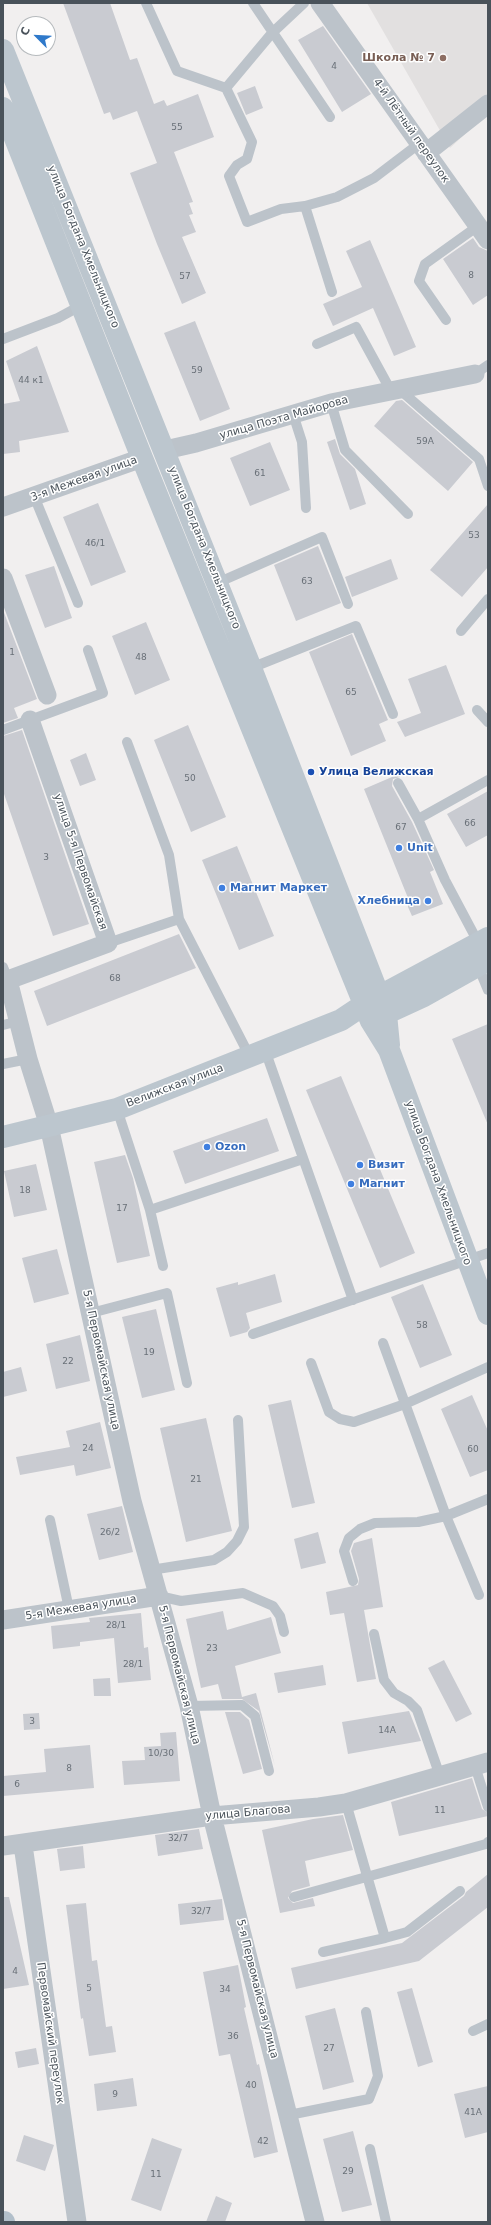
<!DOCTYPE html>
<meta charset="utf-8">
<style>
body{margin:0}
#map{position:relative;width:491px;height:2225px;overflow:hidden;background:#f1efef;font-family:"DejaVu Sans",sans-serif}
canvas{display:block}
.frame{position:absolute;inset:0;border:4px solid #49525a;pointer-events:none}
.north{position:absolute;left:16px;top:16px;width:40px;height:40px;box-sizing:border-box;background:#fff;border:1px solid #b6babd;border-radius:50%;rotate:294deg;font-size:11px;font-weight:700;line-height:16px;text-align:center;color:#49525a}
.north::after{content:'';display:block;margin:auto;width:14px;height:18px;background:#2f79ca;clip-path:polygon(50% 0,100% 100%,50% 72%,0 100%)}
</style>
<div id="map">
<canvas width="491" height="2225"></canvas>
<div class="frame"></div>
<div class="north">С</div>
</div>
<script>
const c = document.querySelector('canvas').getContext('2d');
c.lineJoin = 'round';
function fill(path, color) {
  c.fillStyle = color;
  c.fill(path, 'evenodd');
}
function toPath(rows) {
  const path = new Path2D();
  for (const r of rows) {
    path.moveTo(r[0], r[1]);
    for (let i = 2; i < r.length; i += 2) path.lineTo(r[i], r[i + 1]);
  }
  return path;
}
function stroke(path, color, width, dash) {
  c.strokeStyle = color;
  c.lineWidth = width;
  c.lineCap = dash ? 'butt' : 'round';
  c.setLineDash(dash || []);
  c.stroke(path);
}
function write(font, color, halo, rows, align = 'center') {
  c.font = font + ' "DejaVu Sans",sans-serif';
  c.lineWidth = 3;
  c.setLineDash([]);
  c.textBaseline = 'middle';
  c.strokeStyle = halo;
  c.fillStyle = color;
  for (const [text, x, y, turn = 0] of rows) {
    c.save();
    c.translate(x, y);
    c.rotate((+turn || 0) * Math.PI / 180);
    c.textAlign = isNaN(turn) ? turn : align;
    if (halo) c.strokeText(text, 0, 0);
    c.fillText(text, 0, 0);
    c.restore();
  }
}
fill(toPath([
 [367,3,488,3,488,113,450,148]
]), '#e2e0e0');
fill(toPath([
 [63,3,110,3,130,60,137,58,154,104,164,100,167,106,198,94,214,137,174,152,193,202,189,203,193,214,189,215,196,232,182,237,206,293,182,304,157,244,130,173,157,163,137,111,113,120,110,112,104,114],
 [323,26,371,94,342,112,298,40],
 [255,86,263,108,246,115,237,93],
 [473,238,479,247,488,251,488,295,473,305,443,259],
 [370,240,416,347,394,356,373,308,333,326,323,304,362,287,346,251],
 [195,321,230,409,200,421,164,333],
 [37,346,69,432,19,441,20,452,3,454,3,404,20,401,6,361],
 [402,400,473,462,448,491,374,426,396,401],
 [335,439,340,454,355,469,366,504,350,510,327,442],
 [270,442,290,490,250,506,230,458],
 [98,503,126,572,91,586,63,517],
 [488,504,488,567,462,597,430,570],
 [318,546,341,603,296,621,274,565],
 [391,559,398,579,352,597,345,577],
 [54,566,72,618,45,628,25,575],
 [3,610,37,699,14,708,18,718,3,723],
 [146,622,170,680,135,695,112,636],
 [352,634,388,720,379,724,386,741,351,756,309,652],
 [446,665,465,714,405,737,397,722,421,713,408,679],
 [188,725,226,817,191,832,154,740],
 [22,730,89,924,53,936,3,791,3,736],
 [86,753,96,780,80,786,70,760],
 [399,774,400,777,393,779,392,786,412,822,434,870,430,872,443,904,412,916,408,907,408,898,364,789],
 [488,791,488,835,466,847,447,814],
 [237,846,274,936,239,950,202,860],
 [179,934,196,968,47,1026,34,991],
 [488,1024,488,1125,452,1039],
 [341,1076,415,1253,380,1268,306,1090],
 [267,1118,279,1151,185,1184,173,1151],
 [125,1155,133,1178,150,1256,117,1263,94,1162],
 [36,1164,47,1210,14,1217,4,1171],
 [57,1249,69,1294,34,1303,22,1258],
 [275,1274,282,1302,246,1313,250,1328,247,1332,230,1337,216,1288,238,1282,238,1285],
 [423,1284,452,1355,420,1368,391,1297],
 [156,1309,175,1390,142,1398,122,1317],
 [80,1335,90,1381,56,1389,46,1344],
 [21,1367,27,1391,3,1397,3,1372],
 [472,1395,488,1431,488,1470,470,1477,441,1409],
 [291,1400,315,1503,292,1508,268,1405],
 [206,1418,232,1531,186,1542,160,1428],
 [100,1422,111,1468,76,1476,74,1465,20,1475,16,1457,70,1447,66,1431],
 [122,1506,133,1552,99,1560,87,1514],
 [318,1532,326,1563,301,1569,294,1539],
 [372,1538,383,1607,364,1610,376,1679,357,1682,344,1613,330,1615,326,1592,358,1585,359,1579,351,1551,354,1543],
 [223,1611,227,1630,271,1617,281,1653,235,1666,242,1697,256,1693,275,1766,259,1711,242,1699,222,1699,218,1684,201,1688,186,1619],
 [141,1613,144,1648,148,1647,151,1680,118,1683,114,1638,80,1642,80,1646,53,1649,51,1626,90,1622,89,1618],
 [444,1660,472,1714,456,1722,428,1668],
 [323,1665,326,1685,278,1693,274,1673],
 [110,1678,111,1696,94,1696,93,1679],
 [409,1711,421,1741,348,1754,342,1722],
 [225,1712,240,1712,249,1720,262,1769,243,1774],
 [39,1713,40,1729,24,1730,23,1714],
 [176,1732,180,1781,124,1785,122,1761,145,1760,144,1747,161,1746,160,1733],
 [90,1745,94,1788,3,1796,3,1776,46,1772,44,1749],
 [472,1778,482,1809,488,1813,488,1816,399,1836,391,1802],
 [343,1815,353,1850,305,1861,310,1886,292,1891,288,1898,293,1903,313,1898,315,1906,280,1913,262,1830,313,1819],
 [199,1829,203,1849,158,1856,155,1835],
 [83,1846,85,1868,60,1871,57,1849],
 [488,1874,488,1907,419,1961,296,1989,291,1968,402,1943,464,1896,466,1892],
 [3,1897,9,1897,29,1985,3,1989],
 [222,1899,224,1920,180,1925,178,1904],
 [86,1903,92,1961,97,1960,106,2027,112,2026,116,2052,89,2056,83,2018,81,2019,66,1905],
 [238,1965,246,2007,244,2008,257,2065,259,2064,278,2152,254,2158,230,2054,219,2056,203,1972],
 [412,1988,433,2062,418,2067,397,1992],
 [335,2008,354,2082,323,2090,305,2016],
 [36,2048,39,2064,18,2068,15,2052],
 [133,2078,137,2106,97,2111,94,2084],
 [488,2086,488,2132,465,2138,454,2094],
 [353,2131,372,2205,342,2212,323,2139],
 [24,2135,54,2145,45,2171,16,2161],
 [152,2138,182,2149,161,2211,131,2200],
 [216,2196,232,2203,225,2222,206,2222]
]), '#c9cbd1');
stroke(toPath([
 [146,3,177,71,226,88,272,33,304,3],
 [253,3,330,117],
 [226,88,252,142,247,159,237,165,229,176,247,222,281,209,305,206,337,197,374,178,420,143],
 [305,206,332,292],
 [446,320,419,281,425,264,478,226],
 [3,339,58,318,82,305],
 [317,344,356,327,391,391],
 [475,374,488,365],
 [399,389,479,459,488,486],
 [331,403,345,450,408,514],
 [293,414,302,442,306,508],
 [34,496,78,603],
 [217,583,322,537,348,604],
 [461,631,488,599],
 [251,668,356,626,393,714],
 [477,710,488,722],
 [3,730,103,693,88,650],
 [127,742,169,855,179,919,250,1057],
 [398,783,418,819,445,880,479,944],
 [418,819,488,780],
 [108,943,179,919],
 [478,966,488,990],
 [3,967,8,980],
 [3,1025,19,1021],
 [265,1050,353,1300],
 [3,1064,28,1059],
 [117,1109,150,1210,163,1266],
 [150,1210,303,1159],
 [91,1313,167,1293,187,1383],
 [253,1334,488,1253],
 [383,1343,446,1516,479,1595],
 [311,1363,329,1412,340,1419,354,1422,405,1404,488,1367],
 [50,1520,69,1609],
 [151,1570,214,1560,227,1552,237,1541,244,1527,238,1420],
 [353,1581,344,1551,349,1538,360,1529,375,1523,418,1522,446,1516,488,1499],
 [159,1596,181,1601,243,1593,273,1606,280,1616,284,1632],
 [374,1634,384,1680,394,1693,408,1701,417,1710,440,1776],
 [189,1706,242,1705,255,1716,269,1771],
 [475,1766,488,1807],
 [346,1803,385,1938,407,1932,460,1891],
 [294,1897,486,1844,488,1842],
 [323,1952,385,1938],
 [473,2031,488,2024],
 [289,2115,369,2099,378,2076,366,2012],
 [370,2149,386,2222]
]), '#bcc3ca', 10);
stroke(toPath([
 [320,3,488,240],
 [426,153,488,104],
 [165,450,196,443,331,403,475,374],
 [3,507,142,458],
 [3,578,47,695],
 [30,720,108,943,8,980,28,1059,49,1126,132,1501,189,1706,212,1816,315,2222],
 [3,1620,159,1596],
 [23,1845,77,2222],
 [3,1846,212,1816,319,1807,346,1803,488,1762]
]), '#bcc3ca', 19);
stroke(toPath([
 [3,50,251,668,386,1014,389,1045],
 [3,108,142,458,371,1021,389,1050,488,1314],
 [374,1019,424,996,488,960],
 [3,1137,117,1109,341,1020,365,1004,488,938]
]), '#bcc6ce', 22);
stroke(toPath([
 [3,2222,4,2222]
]), '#b2bfca', 22);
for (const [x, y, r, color] of [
 [443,58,4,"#8d6e63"],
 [311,772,4,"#1a4fb4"],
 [399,848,4,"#3f7fe0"],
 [222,888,4,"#3f7fe0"],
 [428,901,4,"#3f7fe0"],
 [207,1147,4,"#3f7fe0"],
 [360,1165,4,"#3f7fe0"],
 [351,1184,4,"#3f7fe0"]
]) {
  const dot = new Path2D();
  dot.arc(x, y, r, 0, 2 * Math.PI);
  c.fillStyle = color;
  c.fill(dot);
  stroke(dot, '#fff', 1.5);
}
write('9px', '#697078', null, [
 ["4",334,67],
 ["55",177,128],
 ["8",471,276],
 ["57",185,277],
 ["59",197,371],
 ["44 к1",31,381],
 ["59А",425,442],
 ["61",260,474],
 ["53",474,536],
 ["46/1",95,544],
 ["63",307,582],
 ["1",12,653],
 ["48",141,658],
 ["65",351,693],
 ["50",190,779],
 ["66",470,824],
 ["67",401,828],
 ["3",46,858],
 ["68",115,979],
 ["18",25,1191],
 ["17",122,1209],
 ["58",422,1326],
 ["19",149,1353],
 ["22",68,1362],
 ["24",88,1449],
 ["60",473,1450],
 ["21",196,1480],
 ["26/2",110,1533],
 ["28/1",116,1626],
 ["23",212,1649],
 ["28/1",133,1665],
 ["3",32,1722],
 ["14А",387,1731],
 ["10/30",161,1754],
 ["8",69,1769],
 ["6",17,1785],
 ["11",440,1811],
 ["32/7",178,1839],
 ["32/7",201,1912],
 ["4",15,1972],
 ["5",89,1989],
 ["34",225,1990],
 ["36",233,2037],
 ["27",329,2049],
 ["40",251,2086],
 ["9",115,2095],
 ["41А",473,2113],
 ["42",263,2142],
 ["29",348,2172],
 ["11",156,2175]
]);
write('bold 11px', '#785e54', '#fff', [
 ["Школа № 7",435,58]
], 'right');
write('11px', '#49525a', '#fff', [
 ["4-й Лётный переулок",411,131,55],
 ["улица Богдана Хмельницкого",83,247,68],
 ["улица Поэта Майорова",284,418,-16],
 ["3-я Межевая улица",84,479,-20],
 ["улица Богдана Хмельницкого",204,548,68],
 ["улица 5-я Первомайская",80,862,71],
 ["Велижская улица",175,1086,-21],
 ["улица Богдана Хмельницкого",438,1183,70],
 ["5-я Первомайская улица",101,1360,78],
 ["5-я Межевая улица",81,1608,-9],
 ["5-я Первомайская улица",179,1675,76],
 ["улица Благова",248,1813,-5],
 ["5-я Первомайская улица",257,1989,76],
 ["Первомайский переулок",50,2033,82]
]);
write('bold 11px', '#164399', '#fff', [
 ["Улица Велижская",319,772]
], 'left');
write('bold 11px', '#366cbe', '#fff', [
 ["Unit",407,848],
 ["Магнит Маркет",230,888],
 ["Хлебница",420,901,"right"],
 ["Ozon",215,1147],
 ["Визит",368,1165],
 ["Магнит",359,1184]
], 'left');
</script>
